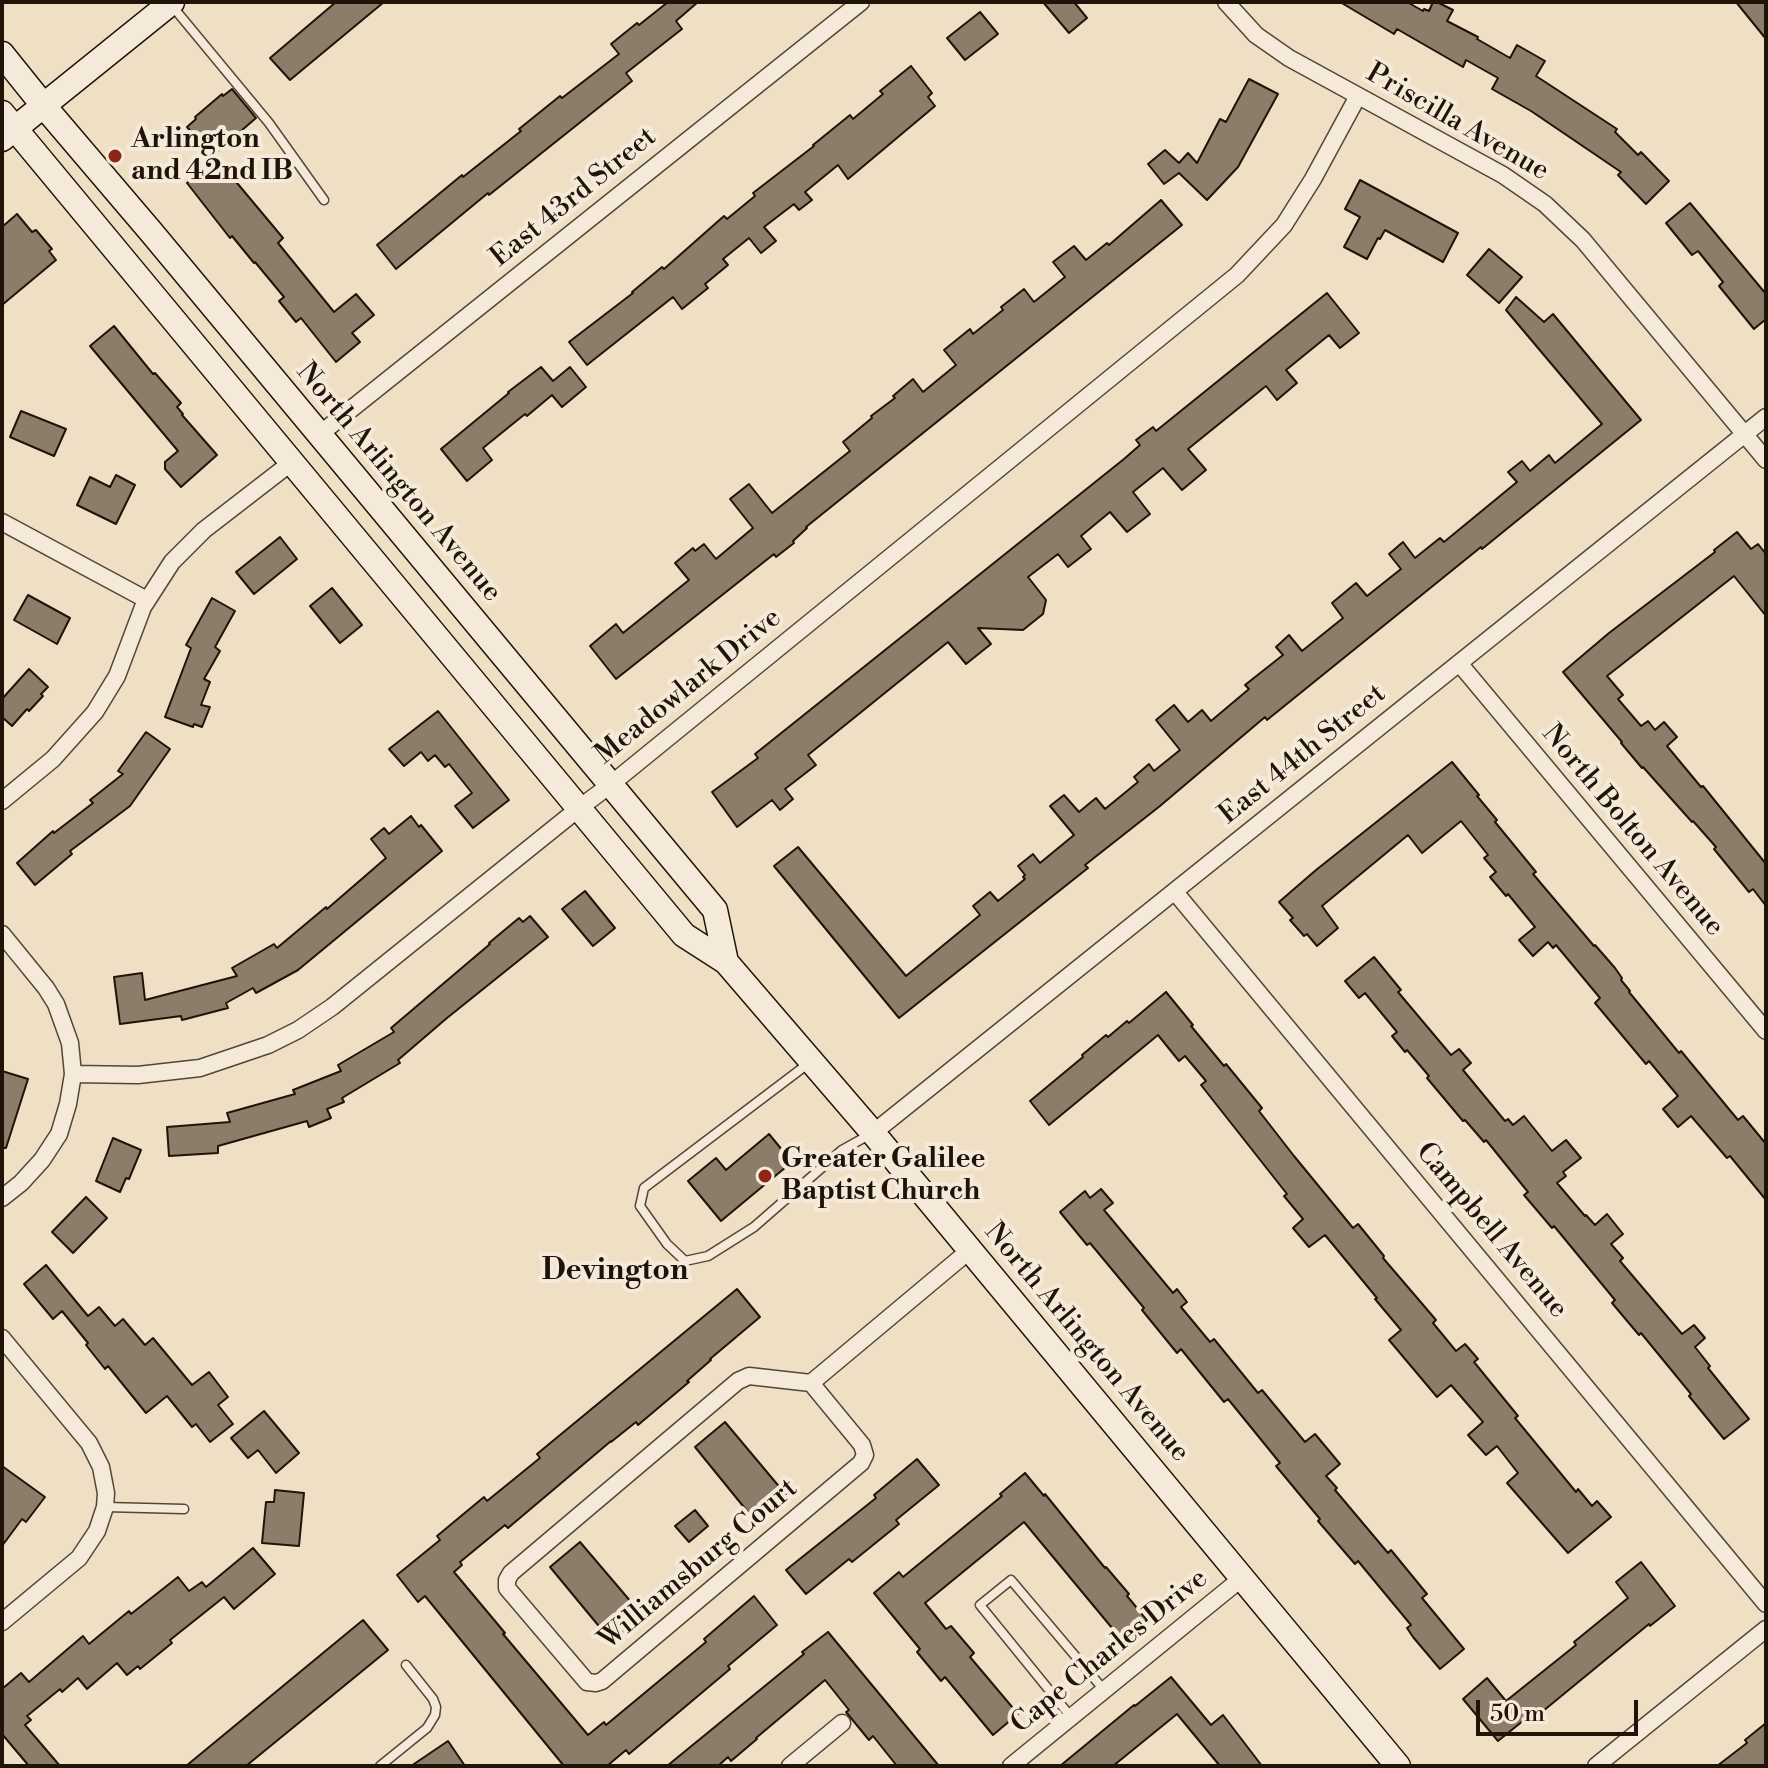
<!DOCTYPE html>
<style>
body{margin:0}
#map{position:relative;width:1768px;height:1768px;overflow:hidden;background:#efdfc4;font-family:"Libre Bodoni",serif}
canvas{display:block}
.frame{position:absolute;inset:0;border:4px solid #201308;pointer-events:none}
.scale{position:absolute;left:1476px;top:1700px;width:162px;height:36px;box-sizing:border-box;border:4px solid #201308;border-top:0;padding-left:10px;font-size:24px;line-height:28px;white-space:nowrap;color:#201308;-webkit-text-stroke:6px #f5ead9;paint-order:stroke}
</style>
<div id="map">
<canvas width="1768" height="1768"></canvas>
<div class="frame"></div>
<div class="scale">50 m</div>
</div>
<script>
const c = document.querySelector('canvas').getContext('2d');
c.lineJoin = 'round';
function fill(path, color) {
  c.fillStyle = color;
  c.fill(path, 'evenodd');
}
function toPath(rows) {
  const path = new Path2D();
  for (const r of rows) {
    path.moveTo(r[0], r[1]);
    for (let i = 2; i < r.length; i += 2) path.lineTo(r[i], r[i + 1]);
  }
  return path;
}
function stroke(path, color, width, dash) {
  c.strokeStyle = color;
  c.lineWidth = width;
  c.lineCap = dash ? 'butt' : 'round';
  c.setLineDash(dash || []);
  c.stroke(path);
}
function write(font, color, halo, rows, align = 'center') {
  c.font = font + ' "Libre Bodoni",serif';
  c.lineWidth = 8;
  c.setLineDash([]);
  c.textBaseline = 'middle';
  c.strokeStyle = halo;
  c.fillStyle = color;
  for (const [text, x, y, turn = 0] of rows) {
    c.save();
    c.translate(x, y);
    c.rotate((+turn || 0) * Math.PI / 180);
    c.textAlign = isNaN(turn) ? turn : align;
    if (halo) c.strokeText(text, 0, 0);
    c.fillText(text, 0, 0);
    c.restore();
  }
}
const building = toPath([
 [336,2,384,2,290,80,270,58,336,2],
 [668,2,698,2,676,21,682,29,626,73,632,81,489,195,488,193,396,269,377,245,462,175,463,177,521,131,519,129,560,96,562,98,619,54,611,44,637,23,639,25,668,2],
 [1043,2,1074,2,1087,18,1069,33,1043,2],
 [1340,2,1407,2,1423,11,1424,9,1429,11,1433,2,1437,2,1453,10,1447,21,1478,37,1477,39,1510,58,1517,45,1545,61,1536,76,1617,129,1615,132,1638,155,1641,152,1669,181,1646,204,1618,175,1621,172,1531,111,1492,89,1498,78,1466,60,1463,67,1397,29,1394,34,1340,2],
 [1736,2,1766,2,1766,39,1736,2],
 [980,12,998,34,965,60,947,38,980,12],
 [911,66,932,93,928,97,935,106,848,179,838,165,805,192,812,200,799,210,794,204,764,227,776,241,761,253,749,238,723,259,728,265,705,284,708,288,682,309,673,297,587,365,569,342,633,293,632,292,662,267,664,269,724,216,727,219,755,196,753,193,814,146,813,145,850,115,853,119,883,94,880,91,911,66],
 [1249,79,1278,94,1238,167,1207,200,1179,173,1164,184,1148,164,1165,150,1179,163,1188,153,1197,163,1220,119,1226,122,1249,79],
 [232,89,256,118,212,156,187,127,196,119,195,117,222,94,223,96,232,89],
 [217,159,283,238,278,243,334,312,356,294,374,315,352,333,360,342,336,362,301,318,296,322,279,301,284,297,255,262,254,263,232,236,230,238,187,183,217,159],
 [1360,180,1458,233,1443,262,1385,230,1380,239,1378,238,1367,259,1344,247,1360,217,1345,209,1360,180],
 [1161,200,1182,225,806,527,807,528,793,541,794,543,776,557,774,554,616,679,590,646,616,624,623,633,689,580,675,563,693,548,695,551,704,544,716,559,753,528,730,499,749,484,772,513,850,451,843,442,872,418,871,416,895,398,893,396,913,379,923,392,956,365,944,350,970,329,973,334,1003,310,1001,307,1024,289,1034,302,1065,277,1053,262,1074,246,1086,260,1107,243,1109,245,1161,200],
 [1690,203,1766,294,1766,319,1754,329,1719,286,1723,282,1698,251,1692,255,1666,223,1690,203],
 [17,214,32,232,36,230,52,249,49,251,56,260,2,305,2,227,17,214],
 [1489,249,1522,277,1499,303,1467,275,1489,249],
 [1327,293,1359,333,1340,348,1329,335,1286,370,1297,383,1277,400,1266,386,1188,449,1206,470,1182,490,1163,468,1133,492,1150,514,1127,532,1110,512,1081,536,1091,549,1068,567,1058,554,1028,577,1046,600,1043,614,1023,630,978,628,991,644,966,664,948,642,808,755,816,765,785,789,793,799,780,810,772,800,737,827,712,792,758,758,755,754,1124,459,1140,445,1136,440,1153,427,1156,431,1327,293],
 [1516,297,1544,322,1553,314,1641,420,1482,549,1481,547,1267,720,1265,717,1160,806,1085,865,1088,868,899,1018,774,866,798,847,906,976,980,915,973,906,990,892,998,901,1025,879,1023,877,1025,875,1018,866,1033,854,1040,863,1074,835,1050,806,1064,795,1079,812,1096,798,1105,809,1138,782,1134,777,1149,764,1154,771,1180,750,1156,720,1174,705,1188,722,1202,710,1211,721,1249,689,1245,685,1283,655,1276,647,1289,635,1302,651,1343,618,1332,603,1356,583,1367,596,1401,569,1389,554,1403,542,1415,558,1440,538,1444,542,1517,482,1508,472,1522,461,1530,471,1549,455,1555,463,1602,424,1506,310,1516,297],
 [114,326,153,374,155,373,181,403,177,407,183,414,182,415,217,455,181,487,165,469,165,462,178,451,90,346,114,326],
 [541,367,553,381,570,367,586,387,562,407,552,395,527,416,525,414,483,448,492,460,467,481,441,449,509,393,508,392,541,367],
 [21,411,66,429,54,456,10,437,21,411],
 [116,475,135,485,116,524,77,505,90,477,110,487,116,475],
 [1737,532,1751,549,1758,544,1766,554,1766,616,1734,576,1607,676,1623,695,1618,699,1641,726,1648,721,1655,730,1664,722,1677,737,1667,746,1701,787,1703,786,1766,864,1766,906,1753,889,1749,892,1714,849,1716,847,1693,821,1692,822,1643,767,1642,768,1621,743,1622,742,1563,672,1609,633,1715,552,1714,550,1737,532],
 [280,537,297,559,254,594,236,572,280,537],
 [332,588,362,625,340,643,310,606,332,588],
 [28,595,70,618,57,644,14,620,28,595],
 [212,598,235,611,215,647,220,651,204,679,210,682,201,705,210,707,202,727,194,724,193,727,165,717,191,648,186,645,212,598],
 [29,669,48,687,41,694,43,696,29,711,27,709,12,726,2,717,2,699,29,669],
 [438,711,509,800,473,828,455,806,472,793,449,764,445,767,435,755,428,761,421,752,404,766,389,749,438,711],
 [146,732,170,749,130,806,70,851,72,854,35,885,17,863,53,831,54,833,93,803,90,800,123,774,118,771,146,732],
 [1452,762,1479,795,1477,796,1497,820,1495,822,1536,872,1533,874,1594,946,1595,945,1615,968,1622,978,1621,980,1630,991,1629,992,1679,1053,1681,1051,1738,1120,1743,1116,1766,1144,1766,1200,1730,1156,1727,1158,1691,1116,1678,1127,1663,1109,1678,1096,1649,1061,1646,1064,1595,1003,1600,998,1556,945,1553,948,1548,942,1533,956,1519,940,1535,927,1508,894,1506,896,1490,877,1496,872,1484,858,1488,855,1461,821,1422,853,1408,835,1322,906,1338,928,1317,946,1307,934,1304,936,1290,920,1293,918,1279,902,1316,870,1452,762],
 [411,816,419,827,421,825,442,851,298,970,256,993,253,988,226,1003,228,1008,182,1020,181,1016,120,1024,114,977,142,973,145,1000,237,976,232,968,274,944,277,948,326,907,327,909,386,858,371,839,384,828,389,834,411,816],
 [585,891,615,928,593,946,562,909,585,891],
 [530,916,548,937,447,1018,398,1060,400,1063,342,1098,344,1102,327,1109,331,1118,309,1127,307,1121,218,1146,218,1153,169,1156,167,1127,230,1122,227,1113,295,1094,293,1090,341,1071,338,1065,394,1032,391,1028,490,944,489,943,519,918,523,922,530,916],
 [1374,957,1401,990,1398,992,1451,1055,1459,1049,1471,1063,1463,1070,1505,1121,1508,1119,1513,1125,1524,1116,1552,1151,1566,1140,1581,1158,1563,1172,1566,1176,1557,1183,1585,1216,1586,1215,1595,1225,1607,1214,1623,1234,1611,1244,1623,1258,1620,1261,1682,1334,1694,1325,1705,1338,1695,1347,1710,1366,1708,1368,1749,1419,1724,1439,1689,1396,1691,1394,1641,1333,1639,1335,1612,1303,1615,1300,1554,1226,1552,1228,1524,1195,1528,1192,1486,1140,1484,1142,1465,1120,1463,1121,1427,1078,1429,1076,1407,1050,1405,1052,1392,1036,1397,1032,1365,993,1359,998,1345,981,1374,957],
 [1166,992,1193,1025,1191,1026,1224,1066,1226,1064,1262,1108,1259,1111,1294,1156,1353,1228,1358,1224,1384,1256,1383,1258,1436,1320,1433,1323,1456,1351,1465,1344,1478,1359,1474,1362,1518,1416,1515,1418,1576,1492,1578,1489,1592,1506,1597,1501,1611,1517,1568,1553,1507,1483,1518,1473,1497,1446,1486,1455,1468,1435,1483,1422,1451,1385,1437,1397,1389,1340,1401,1330,1375,1299,1377,1298,1325,1235,1309,1247,1293,1228,1303,1219,1284,1196,1287,1194,1201,1085,1206,1081,1185,1056,1179,1061,1158,1035,1049,1125,1030,1101,1083,1057,1082,1055,1106,1035,1108,1037,1127,1021,1129,1023,1166,992],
 [2,1071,28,1079,6,1148,2,1148,2,1071],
 [769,1134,792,1162,721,1221,688,1181,716,1158,726,1170,769,1134],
 [113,1138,141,1150,129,1179,126,1178,120,1192,96,1181,113,1138],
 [1101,1189,1113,1203,1104,1210,1173,1293,1177,1289,1187,1302,1181,1307,1210,1342,1214,1339,1258,1393,1262,1390,1305,1442,1315,1434,1340,1464,1326,1476,1337,1488,1335,1490,1388,1553,1391,1550,1427,1594,1422,1598,1464,1649,1440,1669,1413,1637,1407,1628,1411,1625,1358,1561,1355,1564,1318,1521,1320,1519,1276,1466,1280,1463,1228,1399,1224,1402,1181,1349,1177,1353,1142,1310,1144,1308,1090,1243,1087,1245,1060,1212,1085,1191,1090,1198,1101,1189],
 [86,1197,107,1218,73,1253,52,1232,86,1197],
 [46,1265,88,1316,99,1307,115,1326,123,1319,145,1345,153,1338,192,1385,209,1372,228,1397,218,1405,233,1424,210,1442,196,1424,192,1427,167,1396,146,1413,108,1366,105,1369,86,1345,88,1343,62,1311,53,1319,24,1284,46,1265],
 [737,1289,760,1317,710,1359,711,1360,687,1381,689,1382,638,1425,636,1422,611,1442,611,1441,508,1528,505,1525,460,1562,462,1565,454,1572,505,1633,503,1634,588,1735,604,1722,606,1725,706,1642,704,1639,754,1596,777,1625,728,1666,730,1669,629,1754,626,1750,607,1766,564,1766,425,1596,418,1602,397,1575,440,1540,437,1536,484,1497,487,1501,540,1458,537,1454,737,1289],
 [264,1411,299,1453,276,1473,258,1450,248,1458,231,1438,264,1411],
 [725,1422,787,1496,756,1522,695,1447,725,1422],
 [917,1459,939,1485,896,1520,899,1524,852,1562,849,1559,806,1594,786,1570,876,1498,874,1495,917,1459],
 [2,1466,45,1497,26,1522,22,1519,2,1546,2,1466],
 [1025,1473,1044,1496,1045,1494,1105,1568,1106,1567,1129,1594,1127,1596,1147,1620,1122,1640,1024,1522,925,1603,946,1629,951,1626,974,1653,970,1657,1018,1714,993,1735,945,1677,941,1681,917,1652,920,1649,874,1593,899,1572,903,1577,1002,1496,1000,1494,1025,1473],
 [275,1490,304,1493,299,1546,262,1543,266,1502,274,1502,275,1490],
 [695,1510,708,1526,689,1542,675,1526,695,1510],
 [580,1542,643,1616,612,1642,550,1567,580,1542],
 [253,1548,275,1574,234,1609,224,1597,170,1640,172,1643,140,1669,138,1666,127,1675,117,1663,87,1689,78,1678,62,1692,60,1689,27,1716,31,1720,25,1725,60,1766,29,1766,2,1734,2,1689,21,1673,29,1682,83,1636,89,1644,129,1611,131,1614,178,1577,189,1591,202,1582,206,1587,253,1548],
 [1641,1562,1675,1606,1650,1626,1649,1624,1537,1716,1534,1712,1498,1741,1463,1699,1487,1678,1506,1701,1576,1645,1574,1642,1628,1598,1616,1582,1641,1562],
 [363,1620,388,1650,246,1766,186,1766,363,1620],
 [828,1632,939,1766,897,1766,873,1736,869,1740,846,1712,849,1710,825,1680,756,1738,757,1739,731,1761,728,1757,718,1766,667,1766,804,1654,802,1652,828,1632],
 [1171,1677,1211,1725,1223,1715,1262,1766,1220,1766,1177,1714,1113,1766,1060,1766,1134,1705,1135,1706,1171,1677],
 [1766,1723,1766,1766,1717,1766,1747,1743,1745,1740,1766,1723],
 [448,1741,465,1766,411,1766,448,1741]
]);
fill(building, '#8c7d6a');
stroke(building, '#201308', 2);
const lane = toPath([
 [173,7,269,123,324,200],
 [809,1063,644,1188,640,1206,667,1244,685,1261,708,1256,754,1227,842,1150,869,1135],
 [106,1507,184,1509],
 [1071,1717,980,1605,1011,1580,1104,1690],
 [380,1766,427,1728,435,1715,436,1707,433,1699,406,1665]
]);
const street = toPath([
 [1226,2,1256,35,1289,58,1503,175,1545,204,1583,240,1766,460],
 [320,434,861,2],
 [2,522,147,600],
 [1459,663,1766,1031],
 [2,801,53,759,95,712,117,676,143,607,172,562,204,530,292,462],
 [1175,892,1766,1604],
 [2,934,46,988,56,1004,70,1043,73,1074,68,1104,59,1134,42,1160,21,1183,2,1198],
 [73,1074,138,1075,200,1068,268,1045,298,1030,332,1007,578,809,610,785,1237,275,1284,225,1313,179,1358,96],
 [873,1133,1766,417],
 [2,1338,89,1443,101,1467,106,1493,105,1507,97,1531,79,1558,2,1622],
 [749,1376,811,1383,862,1445,865,1455,861,1463,602,1681,596,1683,587,1682,507,1588,507,1580,511,1573,738,1381,749,1376],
 [811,1383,970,1250],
 [790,1766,842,1723],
 [1011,1766,1242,1578],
 [1596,1766,1766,1629]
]);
const secondary = toPath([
 [2,54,43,105,152,233,715,910,726,962],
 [2,113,684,935,726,962,873,1133,1398,1766],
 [2,139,172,2]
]);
stroke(lane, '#544637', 11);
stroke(street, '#544637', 19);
stroke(secondary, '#201308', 27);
stroke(lane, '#f5ead9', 8);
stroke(street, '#f5ead9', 16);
stroke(secondary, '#f5ead9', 24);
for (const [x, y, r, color] of [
 [115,156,8,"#8f2418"],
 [765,1176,8,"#8f2418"]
]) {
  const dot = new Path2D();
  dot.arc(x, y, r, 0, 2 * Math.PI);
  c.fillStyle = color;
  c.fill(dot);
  stroke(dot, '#f5ead9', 3);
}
write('28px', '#201308', '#f5ead9', [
 ["Priscilla Avenue",1457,123,30],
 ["East 43rd Street",574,198,-39],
 ["North Arlington Avenue",398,483,50],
 ["Meadowlark Drive",689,687,-39],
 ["East 44th Street",1303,755,-39],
 ["North Bolton Avenue",1632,831,50],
 ["Campbell Avenue",1491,1231,50],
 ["North Arlington Avenue",1086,1343,50],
 ["Williamsburg Court",699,1565,-40],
 ["Cape Charles Drive",1110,1652,-39]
]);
write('bold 28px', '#201308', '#f5ead9', [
 ["Arlington",131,140],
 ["and 42nd IB",131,172],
 ["Greater Galilee",781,1160],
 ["Baptist Church",781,1192]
], 'left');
write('bold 30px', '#201308', '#f5ead9', [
 ["Devington",615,1272]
]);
</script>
